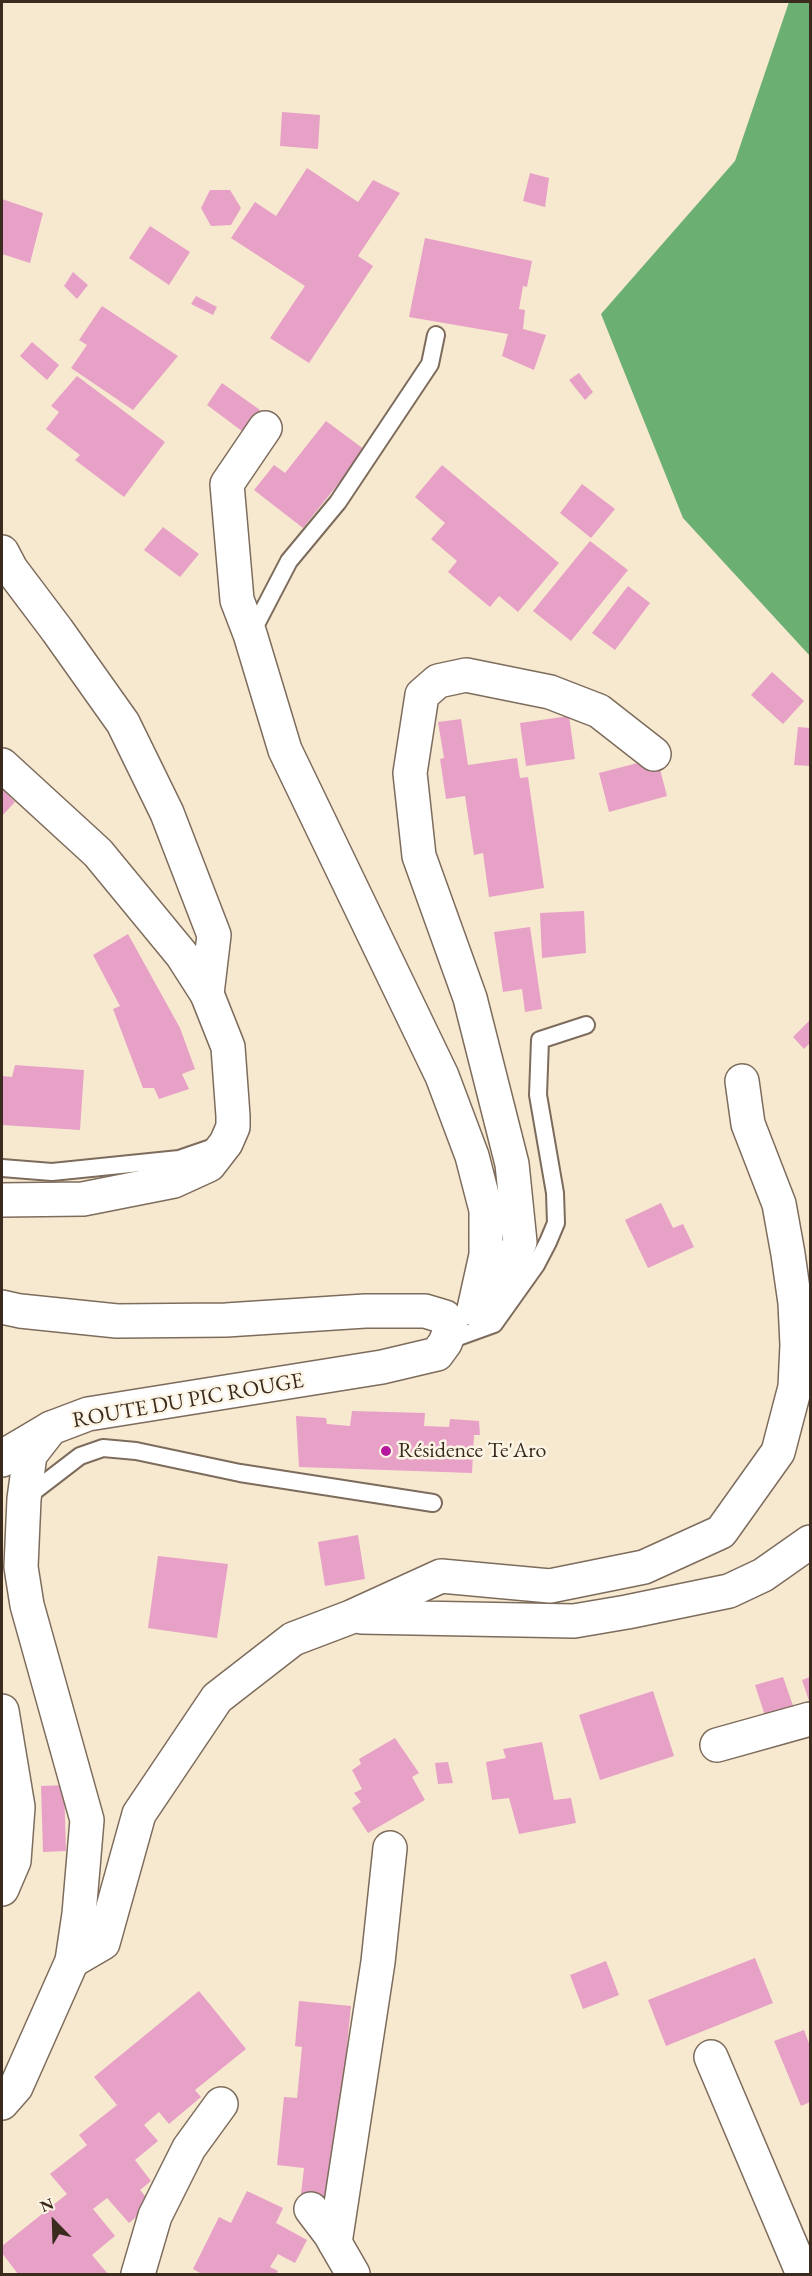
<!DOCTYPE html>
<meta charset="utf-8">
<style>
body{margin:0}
#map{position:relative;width:812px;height:2276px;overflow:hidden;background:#f7e8d0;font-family:"EB Garamond",serif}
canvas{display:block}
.frame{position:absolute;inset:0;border:3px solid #3b2a1e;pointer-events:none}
.north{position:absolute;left:24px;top:2192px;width:60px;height:60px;-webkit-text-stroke:4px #fcf5e5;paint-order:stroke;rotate:337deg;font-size:16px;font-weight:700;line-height:24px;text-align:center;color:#3b2a1e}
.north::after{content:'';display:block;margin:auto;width:21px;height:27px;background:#3b2a1e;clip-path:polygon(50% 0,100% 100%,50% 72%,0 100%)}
</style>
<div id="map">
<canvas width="812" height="2276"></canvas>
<div class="frame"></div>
<div class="north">N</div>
</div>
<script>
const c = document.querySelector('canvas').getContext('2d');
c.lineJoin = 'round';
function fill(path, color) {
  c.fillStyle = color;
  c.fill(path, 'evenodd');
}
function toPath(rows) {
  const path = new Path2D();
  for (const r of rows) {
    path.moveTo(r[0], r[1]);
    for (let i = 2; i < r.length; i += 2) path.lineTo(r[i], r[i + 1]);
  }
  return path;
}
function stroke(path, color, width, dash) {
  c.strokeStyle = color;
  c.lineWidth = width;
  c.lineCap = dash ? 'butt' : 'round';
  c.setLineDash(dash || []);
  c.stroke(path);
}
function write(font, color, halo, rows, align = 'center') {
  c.font = font + ' "EB Garamond",serif';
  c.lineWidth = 5;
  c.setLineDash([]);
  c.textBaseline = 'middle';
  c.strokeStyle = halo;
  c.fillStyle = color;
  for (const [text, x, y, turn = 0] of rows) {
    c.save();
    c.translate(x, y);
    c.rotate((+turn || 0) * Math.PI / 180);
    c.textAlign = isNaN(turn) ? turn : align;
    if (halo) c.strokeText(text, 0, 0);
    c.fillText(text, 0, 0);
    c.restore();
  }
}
fill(toPath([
 [789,2,810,2,810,656,683,518,601,314,735,161]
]), '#6caf73');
fill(toPath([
 [282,112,320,115,318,149,280,146],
 [307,168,358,202,373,180,400,193,358,256,373,266,309,363,270,338,305,286,231,238,255,202,276,216],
 [530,173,549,178,545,207,523,201],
 [210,190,230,190,241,208,231,225,211,226,201,208],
 [2,199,43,213,30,263,2,254],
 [150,226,190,252,169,285,129,258],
 [425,238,532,261,527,287,523,286,519,309,525,310,523,329,546,335,534,370,502,356,508,334,409,317],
 [73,272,88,285,77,299,64,286],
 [196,296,217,307,213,315,191,304],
 [102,306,178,356,133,410,71,368,87,345,79,340],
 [32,342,59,365,47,380,20,356],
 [579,373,593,392,585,400,569,380],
 [77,376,165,442,124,497,75,460,80,455,46,429,59,412,51,406],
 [222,383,260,410,246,434,207,405],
 [326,421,365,450,303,528,254,490,274,465,285,473],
 [442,465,559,563,518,612,499,596,490,607,448,572,457,561,431,539,445,523,415,497],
 [582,484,615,509,591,538,560,513],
 [163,527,199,554,180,577,144,550],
 [590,541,628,570,571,641,533,611],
 [628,586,650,603,615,650,592,633],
 [772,672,804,701,783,724,751,695],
 [569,716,575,759,526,766,520,723],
 [461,719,468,765,517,758,520,778,528,777,544,888,489,897,483,853,474,855,465,796,446,799,440,759,444,758,438,722],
 [798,727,810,728,810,766,794,765],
 [657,758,667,796,609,812,599,773],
 [2,788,15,802,2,816],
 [584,911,586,953,542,958,540,913],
 [530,927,542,1009,525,1012,522,989,503,992,494,932],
 [128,934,180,1028,195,1069,182,1074,189,1089,159,1099,154,1088,143,1088,113,1009,120,1006,93,955],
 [810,1020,810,1043,804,1049,793,1037],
 [15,1065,84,1070,80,1130,2,1125,2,1076,12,1077],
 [661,1203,673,1228,683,1224,694,1247,648,1268,625,1220],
 [352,1411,425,1413,424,1426,449,1427,450,1419,479,1421,480,1435,474,1435,472,1473,299,1467,296,1416,326,1418,327,1424,350,1426],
 [358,1535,365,1579,325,1586,318,1542],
 [158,1556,228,1564,217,1638,148,1628],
 [783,1677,796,1714,767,1722,755,1685],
 [810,1677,810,1704,802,1680],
 [653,1691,674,1756,600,1780,579,1715],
 [395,1738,419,1773,412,1777,425,1800,368,1833,352,1808,361,1802,354,1793,362,1789,352,1770,361,1764,359,1759],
 [542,1742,554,1800,571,1798,576,1823,519,1834,509,1798,492,1800,486,1762,506,1758,503,1749],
 [448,1762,453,1783,438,1784,435,1763],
 [64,1785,66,1851,43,1852,41,1786],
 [755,1958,773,2003,666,2046,648,2000],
 [606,1961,619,1995,583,2009,570,1975],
 [199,1991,246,2049,195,2090,201,2097,169,2124,159,2112,144,2125,158,2141,135,2160,151,2181,140,2190,152,2204,129,2223,107,2198,93,2209,115,2236,92,2255,108,2274,18,2274,2,2253,2,2246,67,2194,50,2174,87,2145,79,2135,117,2105,94,2077],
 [299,2001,351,2006,332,2197,301,2194,304,2168,277,2165,284,2097,297,2098,302,2047,295,2046],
 [804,2030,810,2046,810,2102,801,2106,774,2041],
 [247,2191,283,2208,276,2223,307,2240,295,2263,278,2254,270,2267,278,2271,276,2274,202,2274,193,2269,219,2217,231,2223]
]), '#e7a1c6');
const service = toPath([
 [251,634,289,561,338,502,430,364,436,335],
 [2,1168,52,1172,179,1159,211,1148],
 [447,1339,458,1337,494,1324,536,1265,548,1242,556,1223,555,1193,538,1095,540,1040,586,1025],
 [24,1499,80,1456,103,1448,136,1451,240,1473,433,1503]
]);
const minor = toPath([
 [265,428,227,484,237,600,250,634,285,750,442,1076,472,1156,486,1210,486,1255,474,1309],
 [2,552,11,569,57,630,123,723,167,813,214,935,207,994],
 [476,1308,485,1303,496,1290,510,1268,520,1242,512,1164,470,998,419,856,410,773,422,695,438,681,466,675,550,692,599,711,654,754],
 [2,1460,2,1457,51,1428],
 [361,1617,574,1621,627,1612,729,1591,763,1575,810,1542],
 [2,1711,18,1807,14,1861,2,1889],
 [717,1745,810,1719],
 [72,1961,103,1943,139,1814,217,1698,293,1639,351,1617,441,1576,550,1586,644,1567,721,1532,778,1452,795,1387,797,1345,795,1303,788,1254,779,1204,748,1124,742,1081],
 [711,2057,803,2274],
 [311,2209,330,2234,353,2274],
 [335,2243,378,1962,390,1848],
 [138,2274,155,2216,189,2148,221,2104]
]);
const tertiary = toPath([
 [2,765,98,853,182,955,207,994,228,1047,233,1116,233,1127,226,1143,209,1165,174,1181,83,1199,2,1200],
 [2,1307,20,1311,117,1321,226,1320,365,1311,425,1311,445,1317,451,1328,445,1343,437,1354,382,1367,88,1414,51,1428,30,1455,24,1499,21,1567,27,1605,87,1820,79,1914,72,1961,16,2087,2,2103]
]);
stroke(service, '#7d6c5c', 20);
stroke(minor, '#7d6c5c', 36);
stroke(tertiary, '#7d6c5c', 36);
stroke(service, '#fff', 16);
stroke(minor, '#fff', 33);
stroke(tertiary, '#fff', 33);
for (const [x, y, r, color] of [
 [386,1451,6,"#b5179e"]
]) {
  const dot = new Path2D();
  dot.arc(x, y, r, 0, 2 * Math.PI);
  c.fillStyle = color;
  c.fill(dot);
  stroke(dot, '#fcf5e5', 2);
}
write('22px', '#3b2a1e', '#fcf5e5', [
 ["ROUTE DU PIC ROUGE",188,1401,-10]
]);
write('22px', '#3b2a1e', '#fcf5e5', [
 ["Résidence Te'Aro",398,1451]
], 'left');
</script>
